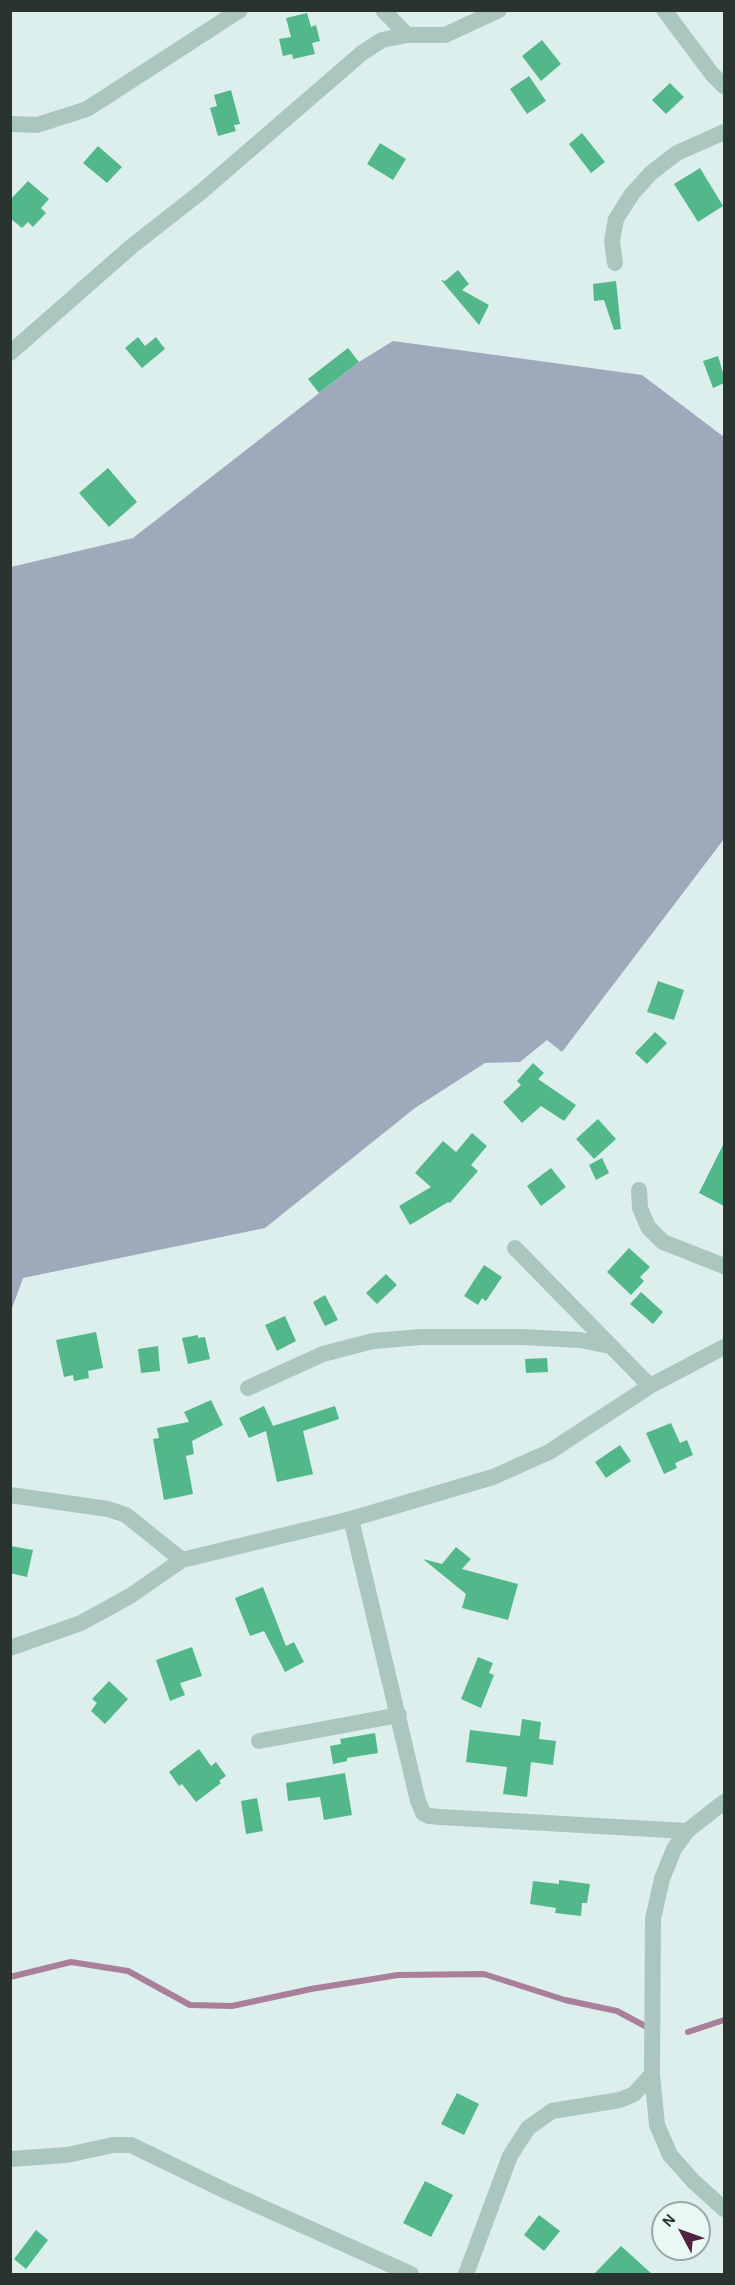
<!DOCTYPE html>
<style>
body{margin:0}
#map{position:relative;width:735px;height:2285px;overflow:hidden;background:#ddefec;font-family:"Alegreya Sans",sans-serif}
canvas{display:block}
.frame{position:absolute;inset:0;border:12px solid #293430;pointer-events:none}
.north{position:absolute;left:651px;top:2201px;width:60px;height:60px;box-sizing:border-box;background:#e9f7f5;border:2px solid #9ca9a6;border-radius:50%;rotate:311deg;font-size:16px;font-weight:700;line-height:24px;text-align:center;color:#293430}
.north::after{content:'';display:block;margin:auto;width:21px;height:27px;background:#512340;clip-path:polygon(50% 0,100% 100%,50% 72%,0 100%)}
</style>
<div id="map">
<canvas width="735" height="2285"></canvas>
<div class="frame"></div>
<div class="north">N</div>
</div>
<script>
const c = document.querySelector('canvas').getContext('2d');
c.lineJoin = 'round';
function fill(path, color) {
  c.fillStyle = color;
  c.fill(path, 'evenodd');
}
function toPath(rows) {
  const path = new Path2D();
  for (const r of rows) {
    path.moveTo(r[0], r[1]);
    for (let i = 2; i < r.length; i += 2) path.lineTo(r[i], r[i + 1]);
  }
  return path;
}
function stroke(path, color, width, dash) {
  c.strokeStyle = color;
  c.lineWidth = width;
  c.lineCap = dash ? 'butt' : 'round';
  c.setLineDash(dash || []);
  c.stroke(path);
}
fill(toPath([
 [393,341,642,375,724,437,724,839,562,1052,547,1040,520,1062,485,1063,415,1108,265,1228,23,1278,11,1311,11,567,133,538,359,362]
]), '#9ea9bc');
stroke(toPath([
 [10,1977,71,1962,128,1971,190,2005,232,2006,311,1989,398,1975,484,1974,565,2000,617,2011,645,2026],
 [688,2032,724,2020]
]), '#a97f9a', 6);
fill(toPath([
 [307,13,311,27,316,25,320,41,312,43,315,54,293,59,292,54,283,56,279,39,291,37,286,18],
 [542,40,561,64,541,81,522,56],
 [529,76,546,101,527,114,510,89],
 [670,83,684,97,666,114,652,100],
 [231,90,240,124,234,125,236,131,218,136,210,108,217,106,214,95],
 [582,133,605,162,591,173,569,144],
 [380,143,406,159,393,180,367,164],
 [98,146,122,167,107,183,83,163],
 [700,168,723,206,698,222,674,184],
 [28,181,49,199,41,208,46,213,33,227,28,222,22,228,10,218,10,200],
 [458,270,469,284,462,290,489,305,479,325,441,280,445,281],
 [616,281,621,329,614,330,604,300,594,301,593,284],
 [138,337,145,346,156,337,165,349,142,368,125,348],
 [348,348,359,362,319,393,308,379],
 [718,356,724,376,724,383,713,388,703,361],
 [108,468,137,502,109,527,79,493],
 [658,981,684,990,674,1020,647,1012],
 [655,1032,667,1043,647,1064,635,1053],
 [533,1063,544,1073,538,1079,576,1105,564,1121,541,1106,522,1123,503,1102,521,1085,517,1081],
 [598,1119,616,1139,594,1159,576,1139],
 [472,1133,487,1146,471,1165,478,1171,450,1203,448,1202,410,1225,399,1206,431,1187,415,1173,443,1141,456,1152],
 [724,1143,724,1206,699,1193],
 [602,1158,609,1173,596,1180,589,1165],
 [551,1168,566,1187,541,1206,527,1186],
 [629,1248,650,1267,640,1277,644,1281,631,1295,607,1272],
 [484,1265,502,1277,486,1301,482,1298,478,1305,464,1296],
 [386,1274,397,1285,377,1304,366,1293],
 [641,1292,663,1312,653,1324,630,1304],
 [325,1295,338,1320,325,1326,313,1302],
 [285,1316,296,1341,277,1351,265,1325],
 [96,1332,103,1368,88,1371,89,1378,74,1381,73,1375,64,1377,56,1340],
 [198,1335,198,1338,205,1337,210,1359,188,1364,182,1338],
 [158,1346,160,1371,141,1373,138,1349],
 [547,1358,548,1372,526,1373,525,1359],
 [211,1400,223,1425,192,1441,194,1454,186,1456,193,1494,164,1500,153,1439,159,1438,157,1428,189,1422,184,1412],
 [264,1406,273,1426,335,1406,339,1419,303,1431,313,1474,277,1482,266,1431,249,1438,239,1418],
 [671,1423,680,1443,687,1440,693,1455,675,1463,677,1468,664,1474,646,1433],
 [620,1445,631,1461,606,1478,595,1462],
 [10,1546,33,1550,27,1577,10,1573],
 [456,1547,471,1559,462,1569,518,1584,508,1620,462,1608,466,1594,423,1559,442,1564],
 [263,1587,286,1646,294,1642,304,1662,285,1672,264,1631,250,1636,235,1598],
 [192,1647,202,1676,180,1683,185,1695,170,1701,156,1660],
 [478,1657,493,1663,489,1673,494,1675,481,1708,461,1699],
 [109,1681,128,1699,105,1724,91,1711,97,1703,92,1699],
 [522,1719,541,1722,539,1739,556,1741,553,1765,531,1762,527,1797,503,1794,507,1767,466,1762,470,1730,520,1736],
 [375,1733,378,1753,347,1758,347,1761,333,1764,330,1746,341,1744,340,1739],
 [199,1749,211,1766,216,1762,226,1776,219,1781,221,1783,196,1802,182,1784,179,1786,169,1772],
 [345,1773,352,1815,324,1820,320,1797,288,1801,286,1783],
 [257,1798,263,1831,246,1834,241,1801],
 [559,1880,590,1884,587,1903,582,1903,581,1916,555,1913,556,1908,530,1904,533,1881,559,1884],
 [457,2093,479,2104,464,2135,441,2124],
 [425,2181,453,2195,431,2237,403,2223],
 [539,2215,560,2231,544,2251,524,2235],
 [36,2230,48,2240,26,2269,14,2259],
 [621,2246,652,2274,594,2274]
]), '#52b88a');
stroke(toPath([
 [383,10,407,35],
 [10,124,37,125,87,109,240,10],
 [615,263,612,241,616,219,632,194,651,173,677,153,724,132],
 [10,353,132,246,201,192,362,53,382,40,407,35,445,35,499,10],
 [639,1190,640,1208,648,1227,663,1242,724,1266],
 [515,1248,650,1386],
 [248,1388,323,1354,373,1341,421,1337,523,1337,580,1340,610,1346],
 [10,1495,108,1509,126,1515,182,1560],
 [351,1519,418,1801,423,1813,429,1816,440,1817,687,1831],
 [10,1648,81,1623,130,1596,182,1560,351,1519,493,1477,549,1452,650,1386,724,1347],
 [259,1741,399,1715],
 [724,1802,687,1831,674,1849,662,1879,653,1919,652,2074,657,2125,670,2155,693,2181,724,2209],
 [10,2159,67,2155,113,2145,131,2145,228,2192,411,2274],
 [466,2274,510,2156,528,2128,552,2111,620,2100,634,2094,652,2074]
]), '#aac6bf', 16);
stroke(toPath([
 [664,10,712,74,724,86]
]), '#aac6bf', 16);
</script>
